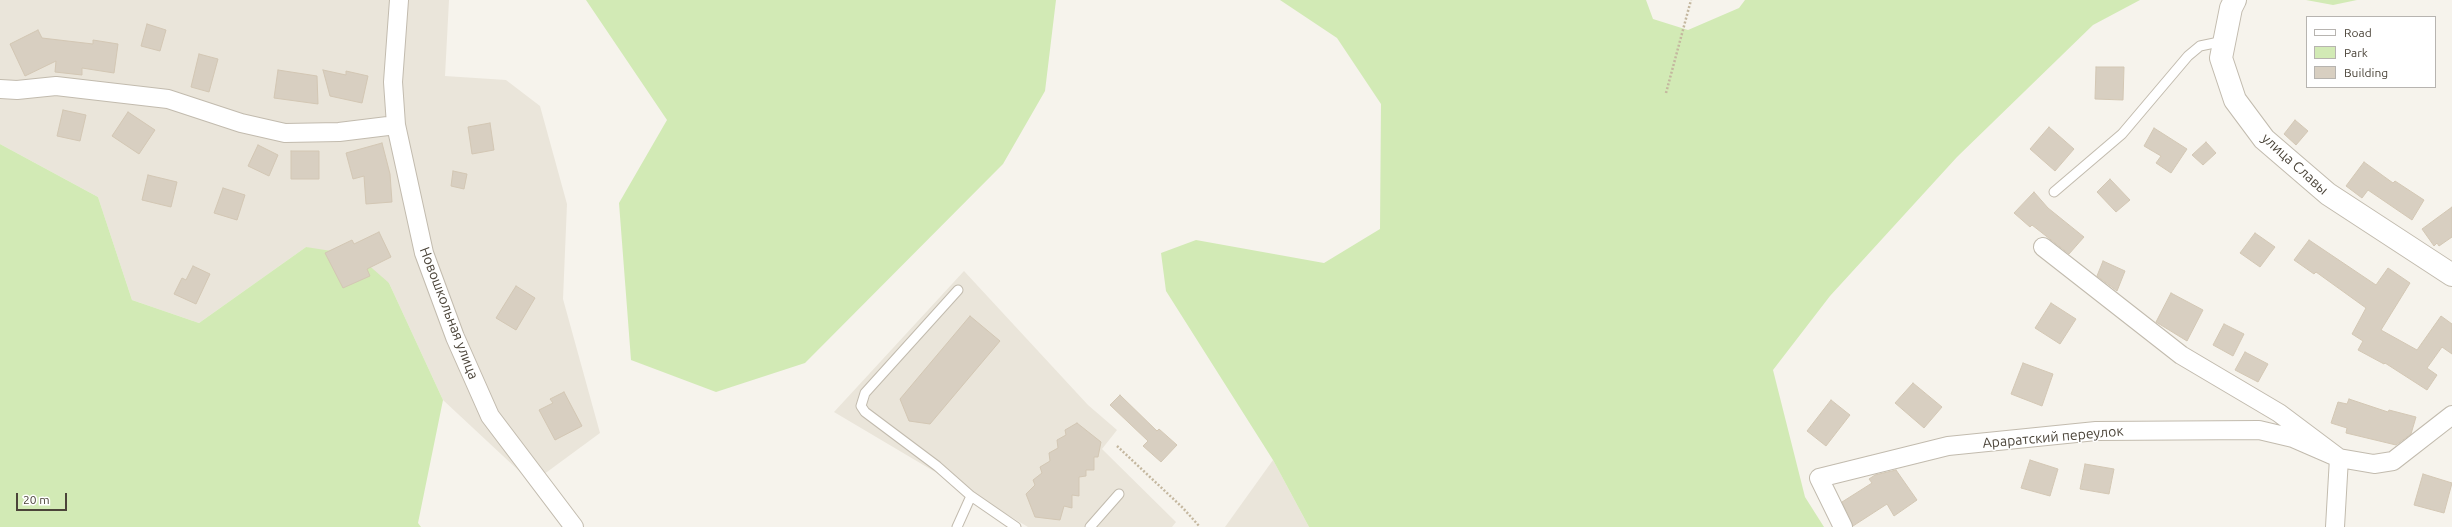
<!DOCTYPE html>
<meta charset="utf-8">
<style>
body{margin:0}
#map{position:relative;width:2452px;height:527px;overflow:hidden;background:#f6f3ec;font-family:Ubuntu,sans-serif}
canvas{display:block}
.legend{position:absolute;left:2306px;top:16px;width:130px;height:72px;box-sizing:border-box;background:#fff;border:1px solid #b7b4b0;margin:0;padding:5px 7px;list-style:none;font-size:12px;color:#4b4439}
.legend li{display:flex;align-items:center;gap:8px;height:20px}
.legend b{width:20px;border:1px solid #b7b4b0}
.scale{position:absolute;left:16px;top:493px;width:51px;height:18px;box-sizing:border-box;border:2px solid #4b4439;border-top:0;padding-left:5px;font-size:12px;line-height:14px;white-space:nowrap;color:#4b4439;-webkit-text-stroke:3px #fff;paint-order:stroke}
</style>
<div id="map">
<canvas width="2452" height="527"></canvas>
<ul class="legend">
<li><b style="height:5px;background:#fff"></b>Road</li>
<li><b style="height:11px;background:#d2eab5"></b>Park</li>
<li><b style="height:11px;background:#d8cfc1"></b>Building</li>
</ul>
<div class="scale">20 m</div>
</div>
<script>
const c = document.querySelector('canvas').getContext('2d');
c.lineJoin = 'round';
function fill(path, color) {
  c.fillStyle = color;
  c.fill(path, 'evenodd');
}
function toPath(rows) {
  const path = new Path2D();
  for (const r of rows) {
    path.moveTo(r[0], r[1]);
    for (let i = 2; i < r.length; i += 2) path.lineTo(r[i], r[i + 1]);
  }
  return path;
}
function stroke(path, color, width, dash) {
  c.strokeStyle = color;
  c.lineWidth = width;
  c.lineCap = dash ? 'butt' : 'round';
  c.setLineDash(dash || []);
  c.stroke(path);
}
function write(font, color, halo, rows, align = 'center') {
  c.font = font + ' Ubuntu,sans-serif';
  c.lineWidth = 3;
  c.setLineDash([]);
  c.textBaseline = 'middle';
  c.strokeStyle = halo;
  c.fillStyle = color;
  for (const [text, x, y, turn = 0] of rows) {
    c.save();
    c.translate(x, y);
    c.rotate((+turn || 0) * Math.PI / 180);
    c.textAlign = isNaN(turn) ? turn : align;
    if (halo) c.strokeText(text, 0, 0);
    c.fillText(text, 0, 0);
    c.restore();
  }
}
fill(toPath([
 [0,0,449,0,445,76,506,80,540,106,567,204,563,299,600,433,532,483,443,400,389,283,306,247,199,323,132,300,98,197,0,144],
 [964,271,1088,405,1117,430,1102,449,1176,522,1172,527,1028,527,834,412],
 [1273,460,1309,527,1225,527]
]), '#eae5da');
fill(toPath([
 [586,0,1056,0,1045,91,1003,164,805,363,716,392,631,360,619,203,667,120],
 [1280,0,1646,0,1653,19,1688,30,1739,8,1745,0,2140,0,2093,25,1957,157,1830,296,1773,370,1805,497,1824,527,1309,527,1273,460,1166,291,1161,253,1196,240,1324,263,1380,229,1381,104,1337,38],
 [2306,0,2357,0,2333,5],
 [0,144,98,197,132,300,199,323,306,247,357,255,389,283,443,400,418,523,421,527,0,527]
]), '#d2eab5');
const building = toPath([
 [147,24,166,30,160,51,141,46,147,24],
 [38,30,42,38,93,44,93,40,118,44,114,73,82,68,82,75,55,72,56,61,25,76,10,44,38,30],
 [199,54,218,59,209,92,191,87,199,54],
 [2096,67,2124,67,2123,100,2095,99,2096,67],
 [278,70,317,76,318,104,274,98,278,70],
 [323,70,346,75,346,71,368,76,362,103,330,96,323,70],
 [63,110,86,115,80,141,57,136,63,110],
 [128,112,155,130,139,154,112,136,128,112],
 [2295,120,2308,131,2296,145,2284,134,2295,120],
 [490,123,494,150,472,154,468,127,490,123],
 [2049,127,2074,149,2055,171,2030,149,2049,127],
 [2154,128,2187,149,2171,173,2156,163,2161,156,2144,146,2154,128],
 [2206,142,2216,153,2203,165,2192,155,2206,142],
 [382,143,390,174,392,202,366,204,364,176,353,179,346,153,382,143],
 [258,145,278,155,269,176,248,166,258,145],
 [291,151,319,151,319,179,291,179,291,151],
 [2364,162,2393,183,2395,181,2424,200,2412,220,2368,190,2362,198,2346,186,2364,162],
 [453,171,467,174,464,189,451,186,453,171],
 [148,175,177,182,171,207,142,200,148,175],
 [2110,179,2130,200,2116,212,2097,192,2110,179],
 [223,188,245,195,237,220,214,213,223,188],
 [2034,192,2048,208,2084,237,2069,254,2032,225,2030,227,2014,213,2034,192],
 [2452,207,2452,237,2439,246,2437,243,2434,246,2422,229,2452,207],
 [379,232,391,257,367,269,370,276,343,288,325,253,352,240,354,244,379,232],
 [2255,233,2275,247,2260,267,2240,253,2255,233],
 [2309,240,2376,285,2388,268,2410,283,2381,330,2417,350,2441,316,2452,324,2452,354,2442,347,2427,368,2437,375,2427,390,2385,363,2384,364,2358,350,2363,341,2352,334,2366,308,2316,272,2314,274,2294,260,2309,240],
 [2103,261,2125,271,2117,291,2097,276,2103,261],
 [193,266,210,274,196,304,174,294,182,278,186,280,193,266],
 [516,286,535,298,516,330,496,318,516,286],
 [2171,293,2203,310,2187,341,2156,322,2171,293],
 [2051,303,2076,319,2060,344,2035,328,2051,303],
 [970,316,1000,341,930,424,909,421,900,399,970,316],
 [2224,324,2244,334,2233,356,2213,345,2224,324],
 [2245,352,2268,364,2258,382,2235,370,2245,352],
 [2023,363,2053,374,2042,406,2011,394,2023,363],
 [1913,383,1942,407,1924,428,1895,403,1913,383],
 [564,392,582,426,555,440,539,410,553,403,550,399,564,392],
 [1120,395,1157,431,1159,429,1177,445,1161,462,1143,446,1148,441,1110,405,1120,395],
 [2349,399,2388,412,2389,410,2416,417,2411,434,2396,445,2346,433,2347,428,2331,423,2338,402,2347,404,2349,399],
 [1831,400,1850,415,1826,446,1807,431,1831,400],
 [1077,423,1101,442,1098,457,1094,457,1094,470,1086,470,1086,476,1079,477,1079,496,1072,495,1072,508,1064,506,1060,520,1035,517,1026,494,1035,485,1033,480,1042,473,1040,467,1050,461,1049,453,1058,448,1057,440,1066,435,1065,430,1077,423],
 [2030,460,2058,469,2050,496,2021,488,2030,460],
 [2085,464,2114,469,2109,494,2080,489,2085,464],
 [1896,470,1917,500,1894,516,1887,504,1853,526,1842,502,1872,483,1869,479,1875,475,1896,470],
 [2423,474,2452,483,2444,513,2414,505,2423,474]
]);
fill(building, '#d8cfc1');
stroke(building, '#d3c7b4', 1);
const service = toPath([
 [2054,192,2122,134,2188,56,2200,46,2224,41],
 [958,290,865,393,861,406,865,412,937,466,971,496],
 [957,527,971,496,1016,527],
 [1090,527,1119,494]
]);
const minor = toPath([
 [399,0,393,82,396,125,424,253,455,337,490,416,574,527],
 [0,89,17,90,56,86,168,99,241,123,285,133,339,132,396,125],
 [2043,247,2181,355,2279,413,2339,458,2335,527],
 [1843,527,1819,478,1948,446,2096,431,2259,430,2293,438,2339,458,2374,464,2393,461,2452,415]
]);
const tertiary = toPath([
 [2235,0,2231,8,2221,58,2235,100,2264,139,2328,194,2452,275]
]);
stroke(service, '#c2bbae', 11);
stroke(minor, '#c2bbae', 20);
stroke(tertiary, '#c2bbae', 24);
stroke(toPath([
 [1666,93,1691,0],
 [1117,446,1183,508,1200,527]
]), '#c4b79f', 2.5, [2, 2]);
stroke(service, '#fff', 9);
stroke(minor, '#fff', 18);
stroke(tertiary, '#fff', 22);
write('14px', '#4b4439', '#fff', [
 ["улица Славы",2295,164,42],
 ["Новошкольная улица",449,313,69],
 ["Араратский переулок",2053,437,-5]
]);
</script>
